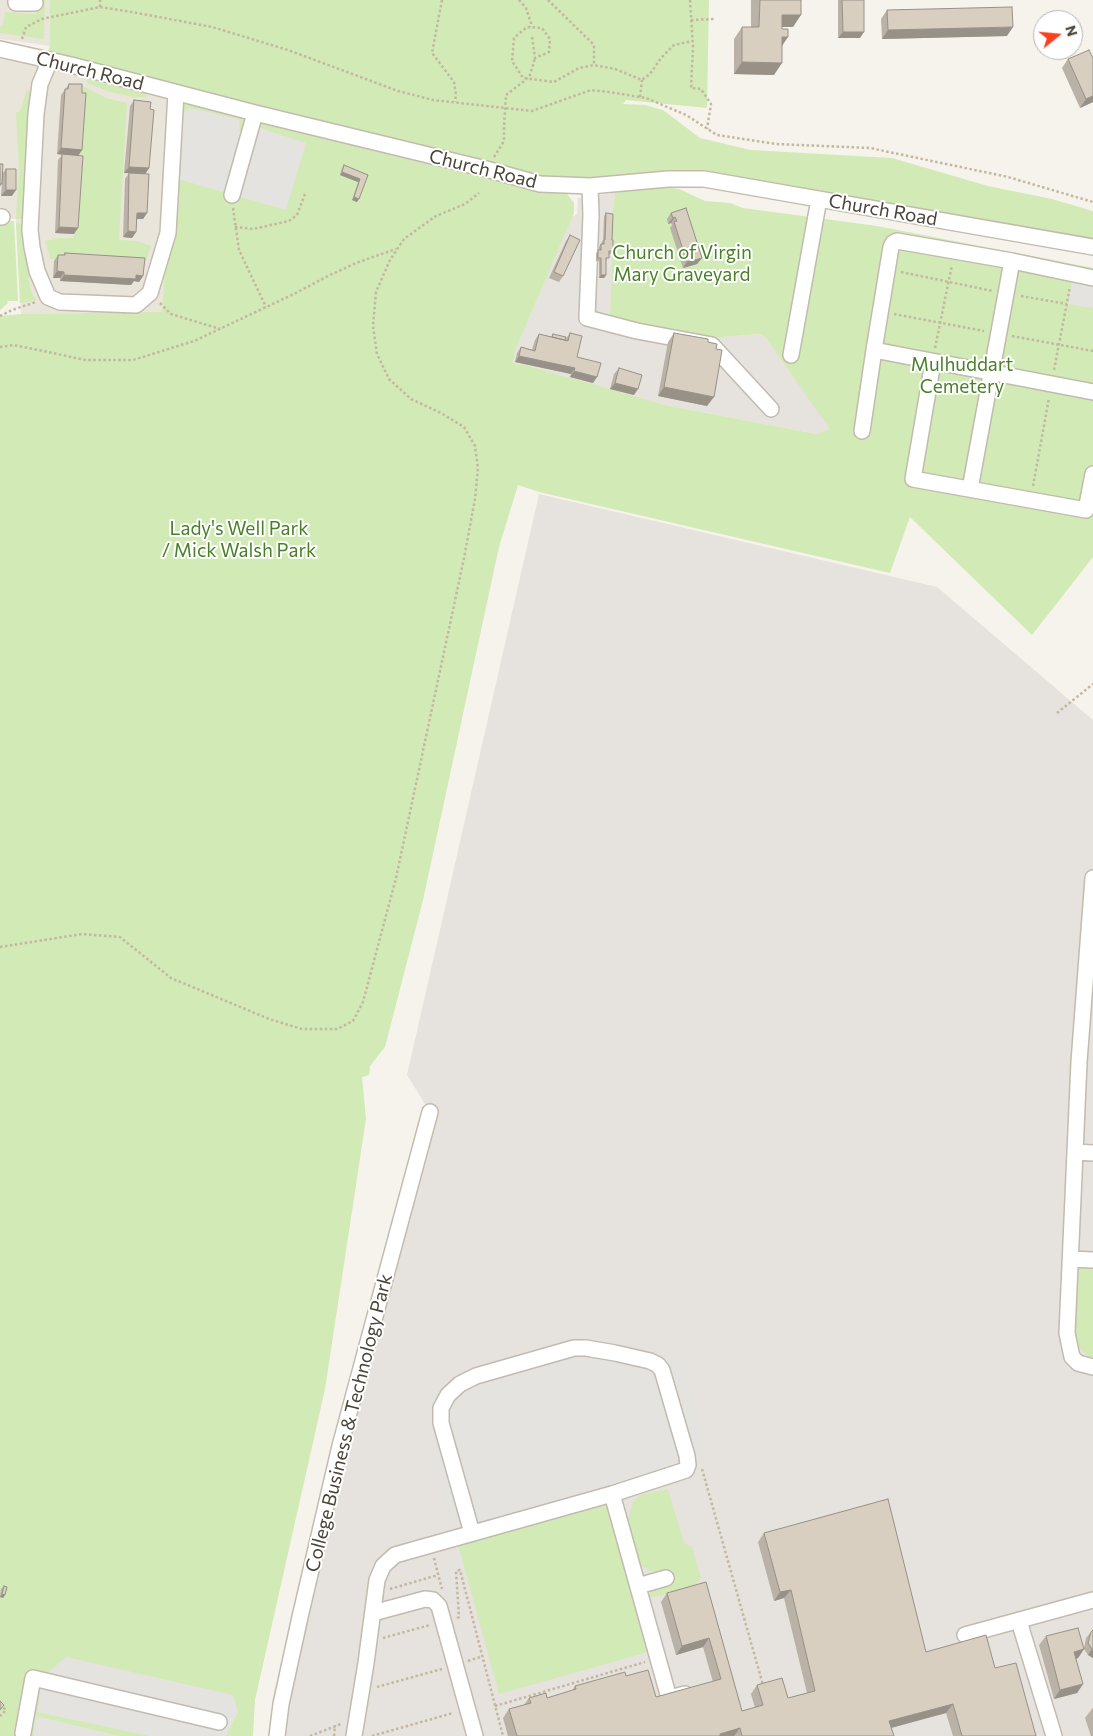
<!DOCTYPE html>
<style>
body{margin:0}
#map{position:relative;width:1093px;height:1736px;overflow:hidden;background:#f6f3ec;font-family:Commissioner,sans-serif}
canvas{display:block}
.north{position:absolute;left:1033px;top:10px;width:50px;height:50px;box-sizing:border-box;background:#fff;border:1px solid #b7b4b0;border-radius:50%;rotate:73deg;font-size:14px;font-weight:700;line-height:20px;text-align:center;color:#4b4439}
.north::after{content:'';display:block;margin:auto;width:18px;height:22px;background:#fc3f1d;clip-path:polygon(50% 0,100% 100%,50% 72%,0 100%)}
</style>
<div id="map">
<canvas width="1093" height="1736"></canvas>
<div class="north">N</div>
</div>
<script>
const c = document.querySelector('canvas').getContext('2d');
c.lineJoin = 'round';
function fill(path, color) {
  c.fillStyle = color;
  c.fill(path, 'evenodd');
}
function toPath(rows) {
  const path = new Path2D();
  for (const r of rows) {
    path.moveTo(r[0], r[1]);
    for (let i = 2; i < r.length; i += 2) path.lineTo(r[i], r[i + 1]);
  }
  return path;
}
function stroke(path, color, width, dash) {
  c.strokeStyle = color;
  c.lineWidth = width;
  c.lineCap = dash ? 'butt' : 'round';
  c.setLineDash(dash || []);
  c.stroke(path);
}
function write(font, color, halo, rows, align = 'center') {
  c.font = font + ' Commissioner,sans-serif';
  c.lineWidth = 4;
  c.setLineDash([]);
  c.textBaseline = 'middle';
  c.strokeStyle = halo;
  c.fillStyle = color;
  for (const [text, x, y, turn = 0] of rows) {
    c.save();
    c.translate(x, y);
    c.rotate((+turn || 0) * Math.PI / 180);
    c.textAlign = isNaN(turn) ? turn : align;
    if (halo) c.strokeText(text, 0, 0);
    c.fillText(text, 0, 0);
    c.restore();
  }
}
fill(toPath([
 [0,0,50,0,50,46,0,39],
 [0,57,45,60,175,98,162,313,21,314,16,219,0,218]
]), '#eae5da');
fill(toPath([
 [615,193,611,224,612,264,708,338,760,334,765,337,831,429,817,434,665,405,562,379,557,375,525,365,513,364,515,351,572,217,577,214,578,198],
 [539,494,937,587,1093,720,1093,1736,277,1736,281,1704,430,1112,407,1075]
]), '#e6e2dd');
fill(toPath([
 [36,0,45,0,44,39,0,33,0,27,3,25,5,12,36,14],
 [50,0,709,0,707,108,626,100,623,104,645,105,663,110,700,138,751,150,892,158,988,186,1052,199,1093,211,1093,238,684,171,598,177,567,177,555,192,567,194,574,203,574,213,515,351,513,364,525,365,665,405,817,434,830,429,765,337,760,334,708,338,610,318,612,264,611,224,615,193,658,186,679,189,705,201,730,203,743,208,877,226,1093,268,1093,557,1032,635,910,517,890,573,539,492,518,485,499,547,423,900,385,1047,370,1066,369,1075,362,1077,366,1119,325,1389,255,1700,253,1736,0,1736,0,316,21,314,162,312,175,98,45,60,50,46],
 [86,79,140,92,147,95,146,97,133,97,110,92,90,84,86,81],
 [81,85,106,98,127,103,119,240,137,241,151,246,146,261,49,259,50,257,45,241,59,238,74,238,81,139],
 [27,90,32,92,28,112,23,219,16,219,19,167,16,113,20,111],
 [0,221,14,221,18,301,7,301,8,303,0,310],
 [16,223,22,224,24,241,31,277,28,278,32,293,36,300,34,301,20,303],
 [1083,1265,1093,1265,1093,1359,1081,1350,1075,1339,1077,1270],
 [668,1489,684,1543,692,1547,701,1579,690,1588,649,1598,651,1589,669,1581,665,1570,657,1573,641,1566,628,1520,633,1502,640,1495],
 [602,1504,609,1510,648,1652,499,1694,458,1544]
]), '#d2eab5');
fill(toPath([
 [189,108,239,119,240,133,253,139,260,128,306,143,286,210,178,179,182,115],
 [1073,276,1093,280,1093,308,1068,304],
 [588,1338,682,1360,705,1446,693,1466,454,1535,429,1446,439,1443,431,1411,435,1394,449,1380,472,1369,544,1347],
 [66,1657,233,1695,238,1712,226,1736,149,1736,38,1712,40,1679],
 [36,1716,119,1736,34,1736,34,1725]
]), '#e5e3e0');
const minor = toPath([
 [16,0,16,3,35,3],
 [0,49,71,65,255,113,486,169,540,184,590,186,668,179,704,179,1093,247],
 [50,60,40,84,36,114,30,230,32,247,37,271,48,297,60,302,136,305,150,293,168,233,176,93],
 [590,186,591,215,587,318,637,331,712,345,771,409],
 [232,195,255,113],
 [0,217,2,217],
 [1093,278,1012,261,897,241,893,243,891,247,874,350,1093,392],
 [791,355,819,199],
 [933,362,913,479,1086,510,1093,474],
 [862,431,874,350],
 [970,489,1012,261],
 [1093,878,1079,1062,1067,1333,1072,1357,1078,1363,1093,1367],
 [1076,1152,1093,1153],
 [1071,1259,1093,1260],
 [612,1494,669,1698,685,1694],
 [638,1586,666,1578],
 [373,1613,425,1599,433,1600,439,1606,475,1736],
 [1019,1621,1054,1736],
 [965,1635,1093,1600],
 [23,1733,33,1678,219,1722],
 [277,1736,281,1704,300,1617,340,1446,430,1112],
 [354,1736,366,1663,377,1580,383,1566,395,1555,612,1494,686,1470,688,1465,687,1456,662,1370,658,1365,650,1361,615,1353,586,1348,574,1348,476,1376,460,1384,448,1395,441,1408,441,1423,472,1533]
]);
stroke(minor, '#c2bbae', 18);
stroke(toPath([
 [442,0,432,53,454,82,456,95,455,102],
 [519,0,526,8,531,23,531,27],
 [548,0,594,45,594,65],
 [690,0,693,47,691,88,701,89,711,104,707,129],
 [100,7,100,0],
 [691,20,716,19],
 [532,37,535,58,549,52,550,39,542,28,527,27,514,38,512,61,523,78,554,82,579,68,594,65,615,69,642,80,650,74,661,58,674,45,693,41],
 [22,39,26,27,42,19,100,7,132,12,212,27,288,50,398,91,433,100,532,111,591,90,609,92,646,98,686,115,717,135,776,144,870,148,1008,177,1093,202],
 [640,97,642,80],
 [494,157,504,141,504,127,506,95,523,82,530,75,535,58],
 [233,208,239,250,266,307],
 [235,227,253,229,289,221,297,215,305,194],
 [901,272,993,291],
 [1021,296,1067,304],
 [160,303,171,314,220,329],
 [894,314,984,331],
 [0,316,12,310,36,302],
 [1012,336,1093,351],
 [0,347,14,345,86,360,133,360,194,341,294,294,328,276,356,263,396,249],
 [935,348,952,265],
 [1054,370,1070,287],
 [1033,486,1049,398],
 [1057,713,1093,684],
 [0,947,82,934,120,937,171,978,269,1019,302,1029,337,1029,353,1021,363,1002,396,878,464,558,475,499,478,468,475,446,464,427,441,413,411,399,389,379,377,354,373,326,376,292,390,260,404,239,436,216,465,204,479,193],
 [702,1469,763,1685],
 [434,1558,442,1589],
 [390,1589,438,1575],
 [457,1618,459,1617,456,1571,460,1570,503,1736],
 [383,1638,430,1625],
 [468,1661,483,1656],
 [377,1687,442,1669],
 [0,1704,6,1710,0,1716],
 [495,1706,645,1662],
 [310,1736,341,1724],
 [334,1736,335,1725],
 [372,1736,453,1713]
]), '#c4b79f', 2.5, [2.5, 2.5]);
stroke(minor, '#fff', 15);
fill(toPath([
 [751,0,801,0,793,27,782,27,774,75,734,74,734,39,742,27,751,27],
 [838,0,864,0,860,38,838,38],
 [887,10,1007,36,882,39,881,19],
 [1093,58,1093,102,1080,108,1062,68,1068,59],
 [69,84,82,93,82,150,78,156,74,234,55,233,58,160,62,155,57,154,61,95],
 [134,100,150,109,149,168,146,173,147,213,143,219,137,219,136,232,132,238,123,237,125,179,129,173,124,173,130,106],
 [0,164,2,174,6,169,12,196,1,196,2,184,0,187],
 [344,165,368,175,357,202,352,200,358,182,340,175,342,168],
 [686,208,702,258,697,264,683,268,670,228,672,225,671,223,668,224,667,219,671,213],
 [606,213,611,254,609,254,606,261,606,275,604,278,599,278,599,261,596,261,596,253,599,250,599,247,603,240,604,216],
 [570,235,563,276,559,282,549,278,566,241],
 [65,253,143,276,139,282,134,281,131,285,60,281,60,278,53,278,54,261,58,255,63,255],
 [570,333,577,357,593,383,570,377,571,374,515,362,517,353,521,347,532,350,535,340,539,334,551,337,553,334,565,340],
 [674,333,707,406,658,396,668,342],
 [619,368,634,395,610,389,614,374],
 [764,1533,926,1652,995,1668,1036,1736,953,1736,946,1713,891,1728,894,1736,508,1736,503,1718,509,1709,524,1705,529,1698,547,1698,572,1691,575,1686,626,1676,656,1697,713,1682,703,1647,676,1655,661,1602,667,1593,706,1582,742,1711,755,1708,751,1694,757,1685,788,1698,807,1693,784,1598,774,1601,758,1542],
 [4,1586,5,1595,3,1598,0,1597,0,1596,1,1589],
 [1093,1630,1093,1658,1088,1655,1084,1649,1078,1658,1076,1659,1083,1684,1077,1693,1054,1699,1039,1645,1046,1636,1084,1648,1086,1638,1091,1632],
 [1093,1708,1093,1736,1091,1736,1085,1718,1092,1709]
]), '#bab2a6');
fill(toPath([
 [782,15,801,15,793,27,774,27],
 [1013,27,1007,36,882,39,888,30],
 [843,32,864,32,860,38,838,38],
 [782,37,788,37,780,49],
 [742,62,782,63,774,75,734,74],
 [1093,96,1093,102,1080,108,1086,99],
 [61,148,82,150,78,156,57,154],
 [129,167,149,168,145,174,124,173],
 [342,172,360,179,358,182,340,175],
 [6,190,16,190,12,196,1,196],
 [354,197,359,199,357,202,352,200],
 [137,213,147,213,143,219,133,219],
 [675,217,671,223,668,224,673,218],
 [59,227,78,228,74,234,55,233],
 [128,231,136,232,132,238,123,237],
 [702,258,697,264,683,268,687,262],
 [57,271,64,272,60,278,53,278],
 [64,275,136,275,143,276,139,282,134,281,131,285,60,281],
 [601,275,606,275,604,278,599,278],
 [519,356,575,368,571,374,515,362],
 [574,371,597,377,593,383,570,377],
 [615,383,638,389,634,395,610,389],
 [664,387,714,397,707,406,658,396],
 [791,1590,784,1598,774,1601,780,1592],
 [2,1594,5,1595,3,1598,0,1597],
 [709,1638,703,1647,676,1655,682,1646],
 [1084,1649,1078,1658,1068,1661,1074,1652],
 [1092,1649,1093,1650,1093,1658,1088,1655],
 [1083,1684,1077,1693,1054,1699,1060,1690],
 [953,1704,946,1713,883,1730,889,1721],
 [740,1728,734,1736,718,1736,720,1734]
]), '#979187');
const building = toPath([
 [760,0,801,0,801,15,782,15,782,29,788,29,788,37,782,37,782,63,742,62,742,27,759,27,760,0],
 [842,0,864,0,864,32,843,32,842,0],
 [1012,7,1013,27,888,30,887,10,1012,7],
 [1089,50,1093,58,1093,96,1086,99,1068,59,1089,50],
 [69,84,82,84,82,93,86,93,82,150,61,148,65,89,68,89,69,84],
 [134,100,151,102,150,109,154,110,149,168,129,167,134,100],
 [62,154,83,156,78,228,59,227,62,154],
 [0,164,3,164,2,184,0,184,0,164],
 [344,165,368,175,359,199,354,197,360,179,342,172,344,165],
 [6,169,16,169,16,190,6,190,6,169],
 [129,173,149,174,147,213,137,213,136,232,128,231,129,173],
 [686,208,702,258,687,262,674,222,677,221,675,217,673,218,671,213,686,208],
 [606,213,613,214,612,240,613,240,613,251,609,251,609,258,606,258,606,275,601,275,601,258,598,258,598,250,601,250,601,244,604,244,604,240,605,240,606,213],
 [570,235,580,240,563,276,554,272,570,235],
 [65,253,145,258,143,276,136,275,136,279,64,275,64,272,57,271,58,255,65,255,65,253],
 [570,333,582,336,577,357,601,363,597,377,574,371,575,368,519,356,521,347,535,351,539,334,568,341,570,333],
 [674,333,708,339,708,342,717,344,716,349,722,350,714,397,664,387,674,333],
 [553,334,566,337,565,340,552,337,553,334],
 [619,368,642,375,638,389,615,383,619,368],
 [888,1499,926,1652,986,1635,995,1668,1016,1663,1036,1736,962,1736,953,1704,889,1721,894,1736,742,1736,740,1728,720,1734,720,1736,517,1736,509,1709,531,1703,529,1698,546,1693,547,1698,576,1689,575,1686,625,1672,626,1676,648,1670,656,1697,721,1679,709,1638,682,1646,667,1593,706,1582,742,1711,763,1705,757,1685,782,1678,788,1698,815,1691,791,1590,780,1592,764,1533,888,1499],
 [4,1586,7,1587,5,1595,2,1594,4,1586],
 [1078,1628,1084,1649,1074,1652,1083,1684,1060,1690,1046,1636,1078,1628],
 [1093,1630,1093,1650,1092,1649,1088,1643,1091,1632,1093,1630],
 [0,1701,4,1705,0,1710,0,1701]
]);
fill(building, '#d8cfc1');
stroke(building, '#979187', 1);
write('19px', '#4b4439', '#fff', [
 ["Church Road",90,71,14],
 ["Church Road",483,169,14],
 ["Church Road",883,210,10],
 ["College Business & Technology Park",349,1423,-76]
]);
write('19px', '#4a7f2a', '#fff', [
 ["Church of Virgin",682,253],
 ["Mary Graveyard",682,275],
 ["Mulhuddart",962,365],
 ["Cemetery",962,387],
 ["Lady's Well Park",239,529],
 ["/ Mick Walsh Park",239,551]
]);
</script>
